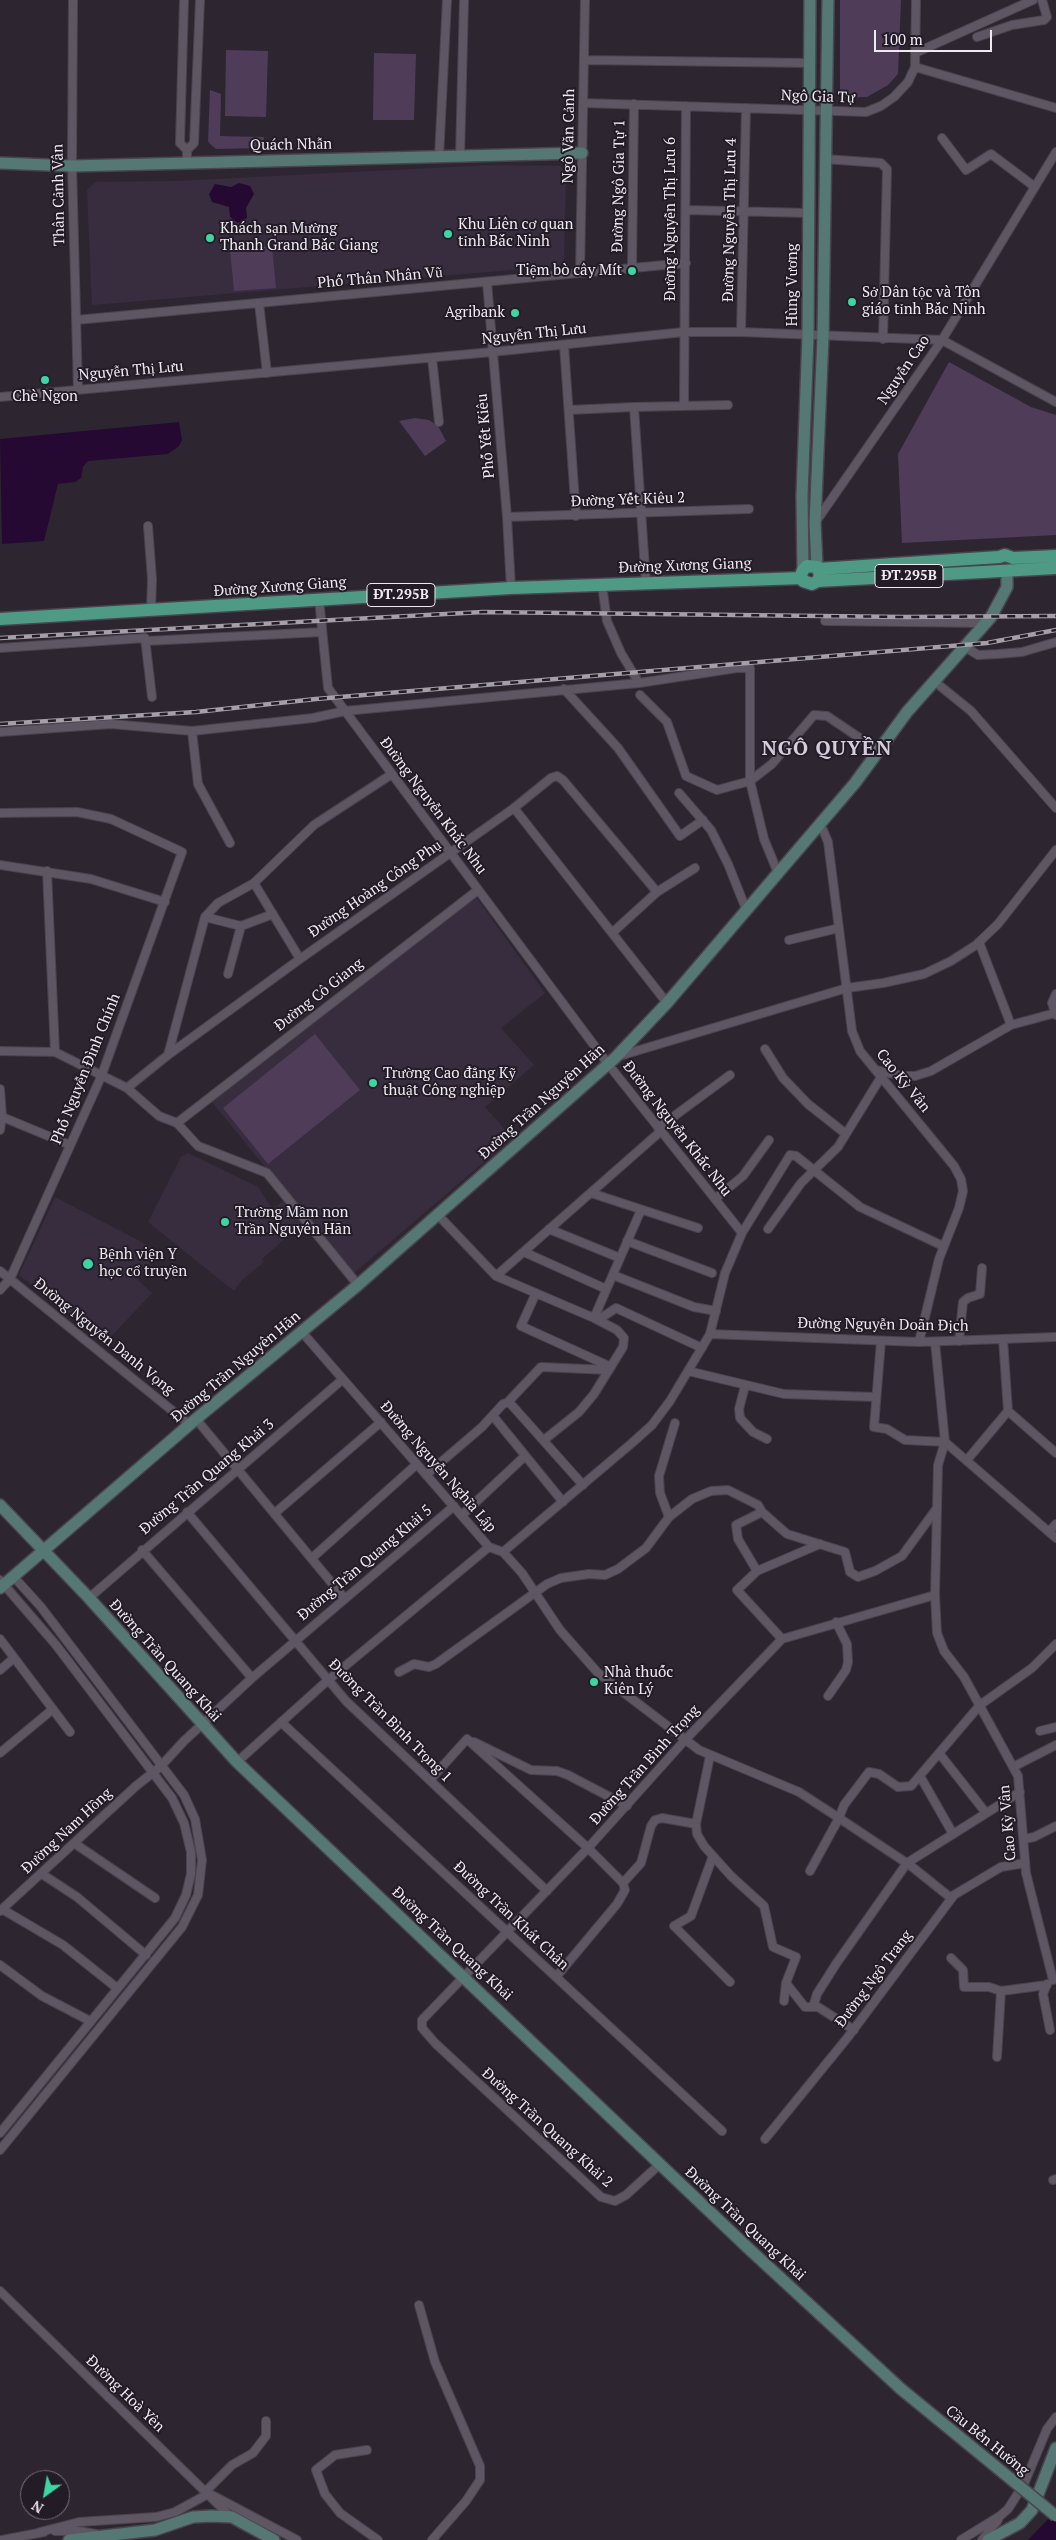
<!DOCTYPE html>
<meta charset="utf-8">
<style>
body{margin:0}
#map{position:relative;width:1056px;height:2540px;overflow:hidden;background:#2d2631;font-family:"PT Serif",serif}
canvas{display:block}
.north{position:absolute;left:20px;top:2470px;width:50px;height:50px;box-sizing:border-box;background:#231c27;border:1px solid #756e78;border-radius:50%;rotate:212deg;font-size:14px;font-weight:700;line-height:20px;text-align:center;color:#efeaf2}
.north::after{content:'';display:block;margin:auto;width:18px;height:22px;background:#3ed4a3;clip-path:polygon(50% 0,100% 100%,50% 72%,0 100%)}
.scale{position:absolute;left:874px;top:30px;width:118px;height:22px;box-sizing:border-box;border:2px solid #efeaf2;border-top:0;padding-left:6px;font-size:15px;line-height:18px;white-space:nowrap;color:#efeaf2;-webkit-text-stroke:4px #231c27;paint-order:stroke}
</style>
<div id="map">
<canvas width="1056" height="2540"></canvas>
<div class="north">N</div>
<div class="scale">100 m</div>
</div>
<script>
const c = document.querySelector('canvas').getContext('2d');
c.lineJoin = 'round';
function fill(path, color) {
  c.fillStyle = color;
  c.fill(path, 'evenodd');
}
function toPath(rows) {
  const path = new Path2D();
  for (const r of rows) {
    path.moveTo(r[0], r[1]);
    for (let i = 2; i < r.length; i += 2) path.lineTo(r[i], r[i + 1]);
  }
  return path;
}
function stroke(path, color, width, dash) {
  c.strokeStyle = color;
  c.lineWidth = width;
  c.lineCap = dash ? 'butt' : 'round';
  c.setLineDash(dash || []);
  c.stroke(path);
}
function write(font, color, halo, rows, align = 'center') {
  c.font = font + ' "PT Serif",serif';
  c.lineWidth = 4;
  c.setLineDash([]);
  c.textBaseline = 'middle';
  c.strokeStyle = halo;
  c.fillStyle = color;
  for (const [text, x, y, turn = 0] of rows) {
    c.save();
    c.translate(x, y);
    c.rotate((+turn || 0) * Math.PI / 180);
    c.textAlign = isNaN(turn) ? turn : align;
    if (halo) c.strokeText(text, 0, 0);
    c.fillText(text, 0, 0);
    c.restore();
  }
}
fill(toPath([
 [492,165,560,166,566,174,564,259,559,266,92,305,87,190,96,182,176,181],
 [476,897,545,993,501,1028,534,1065,485,1107,512,1138,353,1274,211,1101],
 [188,1153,258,1187,272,1209,285,1200,302,1223,262,1259,264,1262,242,1280,234,1291,148,1222,181,1157],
 [55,1197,161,1252,137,1279,152,1293,106,1342,19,1275]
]), '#382d3e');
fill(toPath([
 [840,0,901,0,898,74,888,85,867,97,840,98],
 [226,50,268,51,266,117,225,116],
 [374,53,416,54,414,120,373,120],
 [210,90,221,94,220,136,264,137,264,148,216,149,211,145,208,141],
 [272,246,276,288,234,291,230,250],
 [949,362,1031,407,1056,415,1056,535,902,543,898,454],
 [415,418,429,420,438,426,446,441,425,456,399,421],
 [315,1034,360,1090,268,1164,223,1108]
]), '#4e3c59');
fill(toPath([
 [239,183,250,186,254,194,246,208,247,218,238,223,230,217,229,207,212,202,209,194,215,184,231,187],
 [179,422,182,440,179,446,168,454,88,461,83,467,81,478,75,482,58,484,44,541,2,544,0,439],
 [1056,2511,1056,2540,1028,2540]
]), '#250932');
const street = toPath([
 [73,0,72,166,78,390],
 [184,0,180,143,187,150,187,163],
 [977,37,1012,25,1044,20,1047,17,1042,0],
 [915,53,1033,0],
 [584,60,809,63],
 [915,67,916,0],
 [583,103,866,112,881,106,894,97,908,82,915,67,1056,108],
 [942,138,966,170,991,154,1035,187],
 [187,150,194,143,200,0],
 [460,156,464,0],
 [439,157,447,0],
 [825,159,881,163,887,169,883,339],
 [687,210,808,213],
 [632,269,634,104],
 [580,273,585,0],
 [487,282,507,517,511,588],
 [259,303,267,373],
 [76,320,686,263],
 [741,332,746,108],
 [564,345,576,516],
 [432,358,439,422],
 [0,397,492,352,684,332,741,332,942,340,1056,402],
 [684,404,686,106],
 [634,407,728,405],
 [569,410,634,407,646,584],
 [507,517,749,509],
 [815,523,942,340,1056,152],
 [148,526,152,579,151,611],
 [602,585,607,621,621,653,639,683],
 [319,599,328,688,608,1064,742,1233,725,1273,710,1334,670,1401,652,1425,632,1443,503,1552],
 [825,621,985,623],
 [146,641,322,632],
 [965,647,978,655,998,654,1022,652,1056,642],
 [0,648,145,638,152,697],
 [934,681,971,711,1056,808],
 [564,689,618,748,680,836,703,820],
 [640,695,667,722,686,776,717,790,750,781,764,839,778,873],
 [192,731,198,784,230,843],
 [0,732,111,724,192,731,313,718,345,711,639,683,737,668,750,668,750,781,772,764,814,715,827,716,879,751],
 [679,793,711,830,728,864,746,909],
 [514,808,551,778,557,776,563,780,657,892],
 [0,813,77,812,111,819,182,852,101,1077,10,1279,0,1290],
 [817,826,823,830,828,842,852,1031,860,1051,954,1166,961,1179,963,1191,959,1208,939,1259,919,1342],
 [0,865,91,879,165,902],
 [47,871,55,1052],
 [254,883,300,959],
 [205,917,241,926,273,914],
 [612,933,657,892,695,868],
 [789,940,839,928],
 [979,942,1011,1025],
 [228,974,241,926],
 [1056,994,1052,1003,1056,1015],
 [765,1049,783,1078,808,1104,846,1134],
 [0,1051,55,1052,127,1088,159,1116,177,1123,198,1146,267,1173,358,1285],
 [168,1055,205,917,218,903,254,883,314,825,392,774],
 [616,1057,847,988,883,983,924,974,951,961,976,945,998,924,1056,850],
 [876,1070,902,1076,915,1076,931,1071,1011,1025,1055,1013],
 [127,1088,168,1055,300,959,514,808,667,1003],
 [0,1089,2,1116,0,1130],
 [0,1116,70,1145],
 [177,1123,478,890],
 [658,1128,730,1075],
 [591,1193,698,1228],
 [715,1199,743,1176,769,1140],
 [438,1215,496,1276,594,1318,617,1330,624,1338,623,1347,594,1394,579,1412,544,1440],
 [549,1229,620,1258],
 [768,1229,801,1183,838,1147,881,1077],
 [742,1233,790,1155,796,1156,860,1207,943,1246],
 [627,1241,712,1273],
 [524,1252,606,1289],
 [0,1271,190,1425],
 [613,1275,694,1307,716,1311],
 [496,1276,661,1131],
 [536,1293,521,1326,611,1367],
 [594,1318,641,1210],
 [598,1320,616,1308,702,1348],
 [301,1331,489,1547,503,1552,522,1573,560,1630,598,1673,699,1750,799,1792,839,1818,844,1805,869,1772,879,1774,898,1787,911,1786,980,1705,1032,1668,1056,1644],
 [710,1334,919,1342,1056,1337],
 [1003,1339,1008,1411,1056,1453],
 [881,1341,874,1427,887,1429,905,1440,945,1442,938,1465,935,1595,937,1633,944,1651,964,1677,1018,1776,1026,1873,1053,1980,1056,1979],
 [959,1341,963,1302,968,1298,980,1294,982,1268],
 [935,1342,945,1442,1056,1538],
 [688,1371,784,1394,875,1397],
 [745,1386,739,1409,740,1418,753,1432,767,1439],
 [507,1403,541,1367,609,1370],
 [493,1416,563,1502],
 [196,1419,345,1599],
 [967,1460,1008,1411],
 [426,1475,482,1427,503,1404,509,1402,583,1485],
 [187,1512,346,1701,547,1891],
 [275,1513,381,1422],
 [462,1515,525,1456],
 [669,1517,660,1493,659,1476,675,1423],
 [1049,1532,1056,1524],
 [142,1550,252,1678],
 [312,1558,417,1464],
 [757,1571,738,1539,736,1525,762,1512,787,1534,845,1552,850,1572,858,1577,875,1571,902,1556,937,1508],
 [0,1580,56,1645,172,1798,184,1823,191,1852,191,1874,186,1895,175,1918,0,2133],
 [89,1598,343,1379],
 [0,1639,70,1732],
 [782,1639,737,1590,757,1571,820,1544],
 [0,1670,14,1658],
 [399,1672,414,1664,429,1667,436,1664,547,1584,561,1578,589,1574,605,1575,618,1569,646,1548,669,1517,692,1499,711,1491,728,1490,758,1505,762,1512],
 [828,1696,846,1670,848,1662,847,1644,836,1622],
 [281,1722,722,2131],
 [1040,1731,1056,1727],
 [474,1742,531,1770,557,1771,568,1775,627,1806],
 [0,1753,53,1709],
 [939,1753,986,1813],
 [710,1756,696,1824,697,1834,704,1846,731,1876,764,1906,773,1947,796,1957,786,1983,784,2001],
 [237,1762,327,1681,489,1547],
 [1013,1767,1056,1745],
 [920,1776,953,1834],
 [430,1780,467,1739,588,1848,623,1883,625,1890,617,1904,556,1977],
 [1024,1839,1034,1837,1056,1826],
 [74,1843,155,1898],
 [713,1856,691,1916,674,1926,730,1982],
 [810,1871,839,1818,911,1866,951,1898],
 [42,1874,77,1897,146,1955],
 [623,1883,641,1863,651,1826,655,1820,662,1818,696,1824],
 [2,1909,63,1945,117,1988],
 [0,1911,136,1786,160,1767,184,1741,252,1678,454,1506],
 [951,1958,963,1970,964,1987,989,1987,1001,1991,1047,1985],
 [0,1965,42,1996,90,2021],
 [786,1983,805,2007,818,2007,854,2030],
 [1047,1984,1043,1994,1050,2030],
 [813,2007,817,1994,836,1964,907,1863,1020,1792],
 [997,2057,1001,1991],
 [765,2139,848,2037,954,1895,1001,1867,1025,1863],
 [0,2150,182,1927,198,1895,202,1860,195,1819,184,1795,41,1607,13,1576],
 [660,2164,626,2195,615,2201,601,2197,435,2043,422,2028,422,2020,588,1848,685,1740,782,1639,935,1595],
 [1053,2180,1056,2179],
 [0,2291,231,2517],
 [419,2305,435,2362,480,2466,480,2480,466,2501,432,2540],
 [367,2450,335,2455,316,2470,325,2494,340,2513,378,2540],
 [205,2492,232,2465,253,2453,266,2436,266,2421],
 [208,2493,297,2540],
 [55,2531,78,2531,96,2534],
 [40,2532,79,2522,156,2517,175,2512,208,2494],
 [2,2540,44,2532],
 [961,2540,1000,2516,1008,2509,1024,2484,1047,2429,1056,2417],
 [982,2540,998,2520]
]);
const secondary = toPath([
 [0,163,72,166,582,153],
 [817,567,815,523,823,337,828,0],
 [803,570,802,496,808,336,810,0],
 [0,1505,89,1598,237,1762,748,2248,901,2389],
 [0,1588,196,1419,358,1285,615,1058,667,1003,855,783,907,712,991,617,1007,587,1007,572],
 [69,2540,155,2530,193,2517,212,2516,232,2517,274,2540],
 [988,2540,1020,2523,1032,2510,1056,2448]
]);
const primary = toPath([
 [1013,558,1056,556],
 [818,569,999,557,1005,555,1013,558],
 [818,581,820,575,817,567,807,566,803,570,801,575,803,581,812,584,818,581,1056,568],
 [0,619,511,588,802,578]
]);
stroke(street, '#49444d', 10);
stroke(secondary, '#49444d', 14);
stroke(primary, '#49444d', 15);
stroke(street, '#5e5663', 8);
stroke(secondary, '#567874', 11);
stroke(primary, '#4e9a84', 12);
const rail = toPath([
 [0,638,483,612,905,617,1056,616],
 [0,724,196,712,316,699,987,643,1056,630]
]);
stroke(rail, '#a49fa8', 4.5);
stroke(rail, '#231c27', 2.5, [8]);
const secondaryBridge = toPath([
 [901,2389,1056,2516]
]);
stroke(secondaryBridge, '#49444d', 14, []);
stroke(secondaryBridge, '#567874', 11);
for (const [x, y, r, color] of [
 [448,234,5,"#3ed4a3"],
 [210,238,5,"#3ed4a3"],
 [632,271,5,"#3ed4a3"],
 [852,302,5,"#3ed4a3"],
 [515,313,5,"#3ed4a3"],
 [45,380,5,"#3ed4a3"],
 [373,1083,5,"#3ed4a3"],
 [225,1222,5,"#3ed4a3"],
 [88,1264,6,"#3ed4a3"],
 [594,1682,5,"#3ed4a3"]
]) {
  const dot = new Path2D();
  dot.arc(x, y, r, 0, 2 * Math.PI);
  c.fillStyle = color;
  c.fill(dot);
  stroke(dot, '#231c27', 2);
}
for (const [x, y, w] of [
 [909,576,68],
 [401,595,68]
]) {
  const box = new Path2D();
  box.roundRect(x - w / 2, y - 11.5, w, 23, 4);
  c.fillStyle = '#231c27';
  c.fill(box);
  stroke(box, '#efeaf2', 1);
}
write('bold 14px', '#efeaf2', null, [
 ["ĐT.295B",909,576],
 ["ĐT.295B",401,595]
]);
write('15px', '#efeaf2', '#231c27', [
 ["Ngô Gia Tự",818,97,2],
 ["Ngô Văn Cảnh",569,136,-89],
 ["Quách Nhẫn",291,145,-1],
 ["Đường Ngô Gia Tự 1",619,186,-89],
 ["Thân Cảnh Vân",59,195,-91],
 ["Đường Nguyễn Thị Lưu 6",671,219,-90],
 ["Đường Nguyễn Thị Lưu 4",730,220,-89],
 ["Phố Thân Nhân Vũ",380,278,-5],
 ["Hùng Vương",793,285,-90],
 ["Nguyễn Thị Lưu",534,334,-6],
 ["Nguyễn Cao",904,370,-56],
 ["Nguyễn Thị Lưu",131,371,-5],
 ["Phố Yết Kiêu",486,436,-95],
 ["Đường Yết Kiêu 2",628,500,-2],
 ["Đường Xương Giang",685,566,-2],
 ["Đường Xương Giang",280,587,-4],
 ["Đường Nguyễn Khắc Nhu",433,806,53],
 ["Đường Hoàng Công Phụ",375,889,-35],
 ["Đường Cô Giang",319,995,-38],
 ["Phố Nguyễn Đình Chính",86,1069,-68],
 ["Cao Kỳ Vân",903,1081,51],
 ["Đường Trần Nguyên Hãn",542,1102,-42],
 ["Đường Nguyễn Khắc Nhu",677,1129,52],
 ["Đường Nguyễn Doãn Địch",883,1325,1],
 ["Đường Nguyễn Danh Vọng",104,1337,39],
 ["Đường Trần Nguyên Hãn",236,1367,-40],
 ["Đường Nguyễn Nghĩa Lập",438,1467,49],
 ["Đường Trần Quang Khải 3",207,1477,-40],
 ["Đường Trần Quang Khải 5",365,1563,-40],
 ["Đường Trần Quang Khải",165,1661,48],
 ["Đường Trần Bình Trọng 1",390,1721,45],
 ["Đường Trần Bình Trọng",645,1765,-48],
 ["Cao Kỳ Vân",1008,1823,-95],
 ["Đường Nam Hồng",67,1831,-43],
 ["Đường Trần Khát Chân",511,1916,43],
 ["Đường Trần Quang Khải",452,1944,43],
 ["Đường Ngô Trang",874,1979,-53],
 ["Đường Trần Quang Khải 2",547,2128,42],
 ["Đường Trần Quang Khải",745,2224,43],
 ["Đường Hoà Yên",125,2394,44],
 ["Cầu Bến Hướng",987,2441,39]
]);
write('15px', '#efeaf2', '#231c27', [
 ["Khu Liên cơ quan",458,225],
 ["tỉnh Bắc Ninh",458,242],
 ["Khách sạn Mường",220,229],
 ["Thanh Grand Bắc Giang",220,246],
 ["Tiệm bò cây Mít",622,271,"right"],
 ["Sở Dân tộc và Tôn",862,293],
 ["giáo tỉnh Bắc Ninh",862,310],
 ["Agribank",505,313,"right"],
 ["Chè Ngon",45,397,"center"],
 ["Trường Cao đẳng Kỹ",383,1074],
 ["thuật Công nghiệp",383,1091],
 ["Trường Mầm non",235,1213],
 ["Trần Nguyên Hãn",235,1230],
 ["Bệnh viện Y",99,1255],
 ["học cổ truyền",99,1272],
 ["Nhà thuốc",604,1673],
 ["Kiên Lý",604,1690]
], 'left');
c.letterSpacing = '1px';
write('bold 20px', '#d6ccdc', '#231c27', [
 ["NGÔ QUYỀN",827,749]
]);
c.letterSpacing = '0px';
</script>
